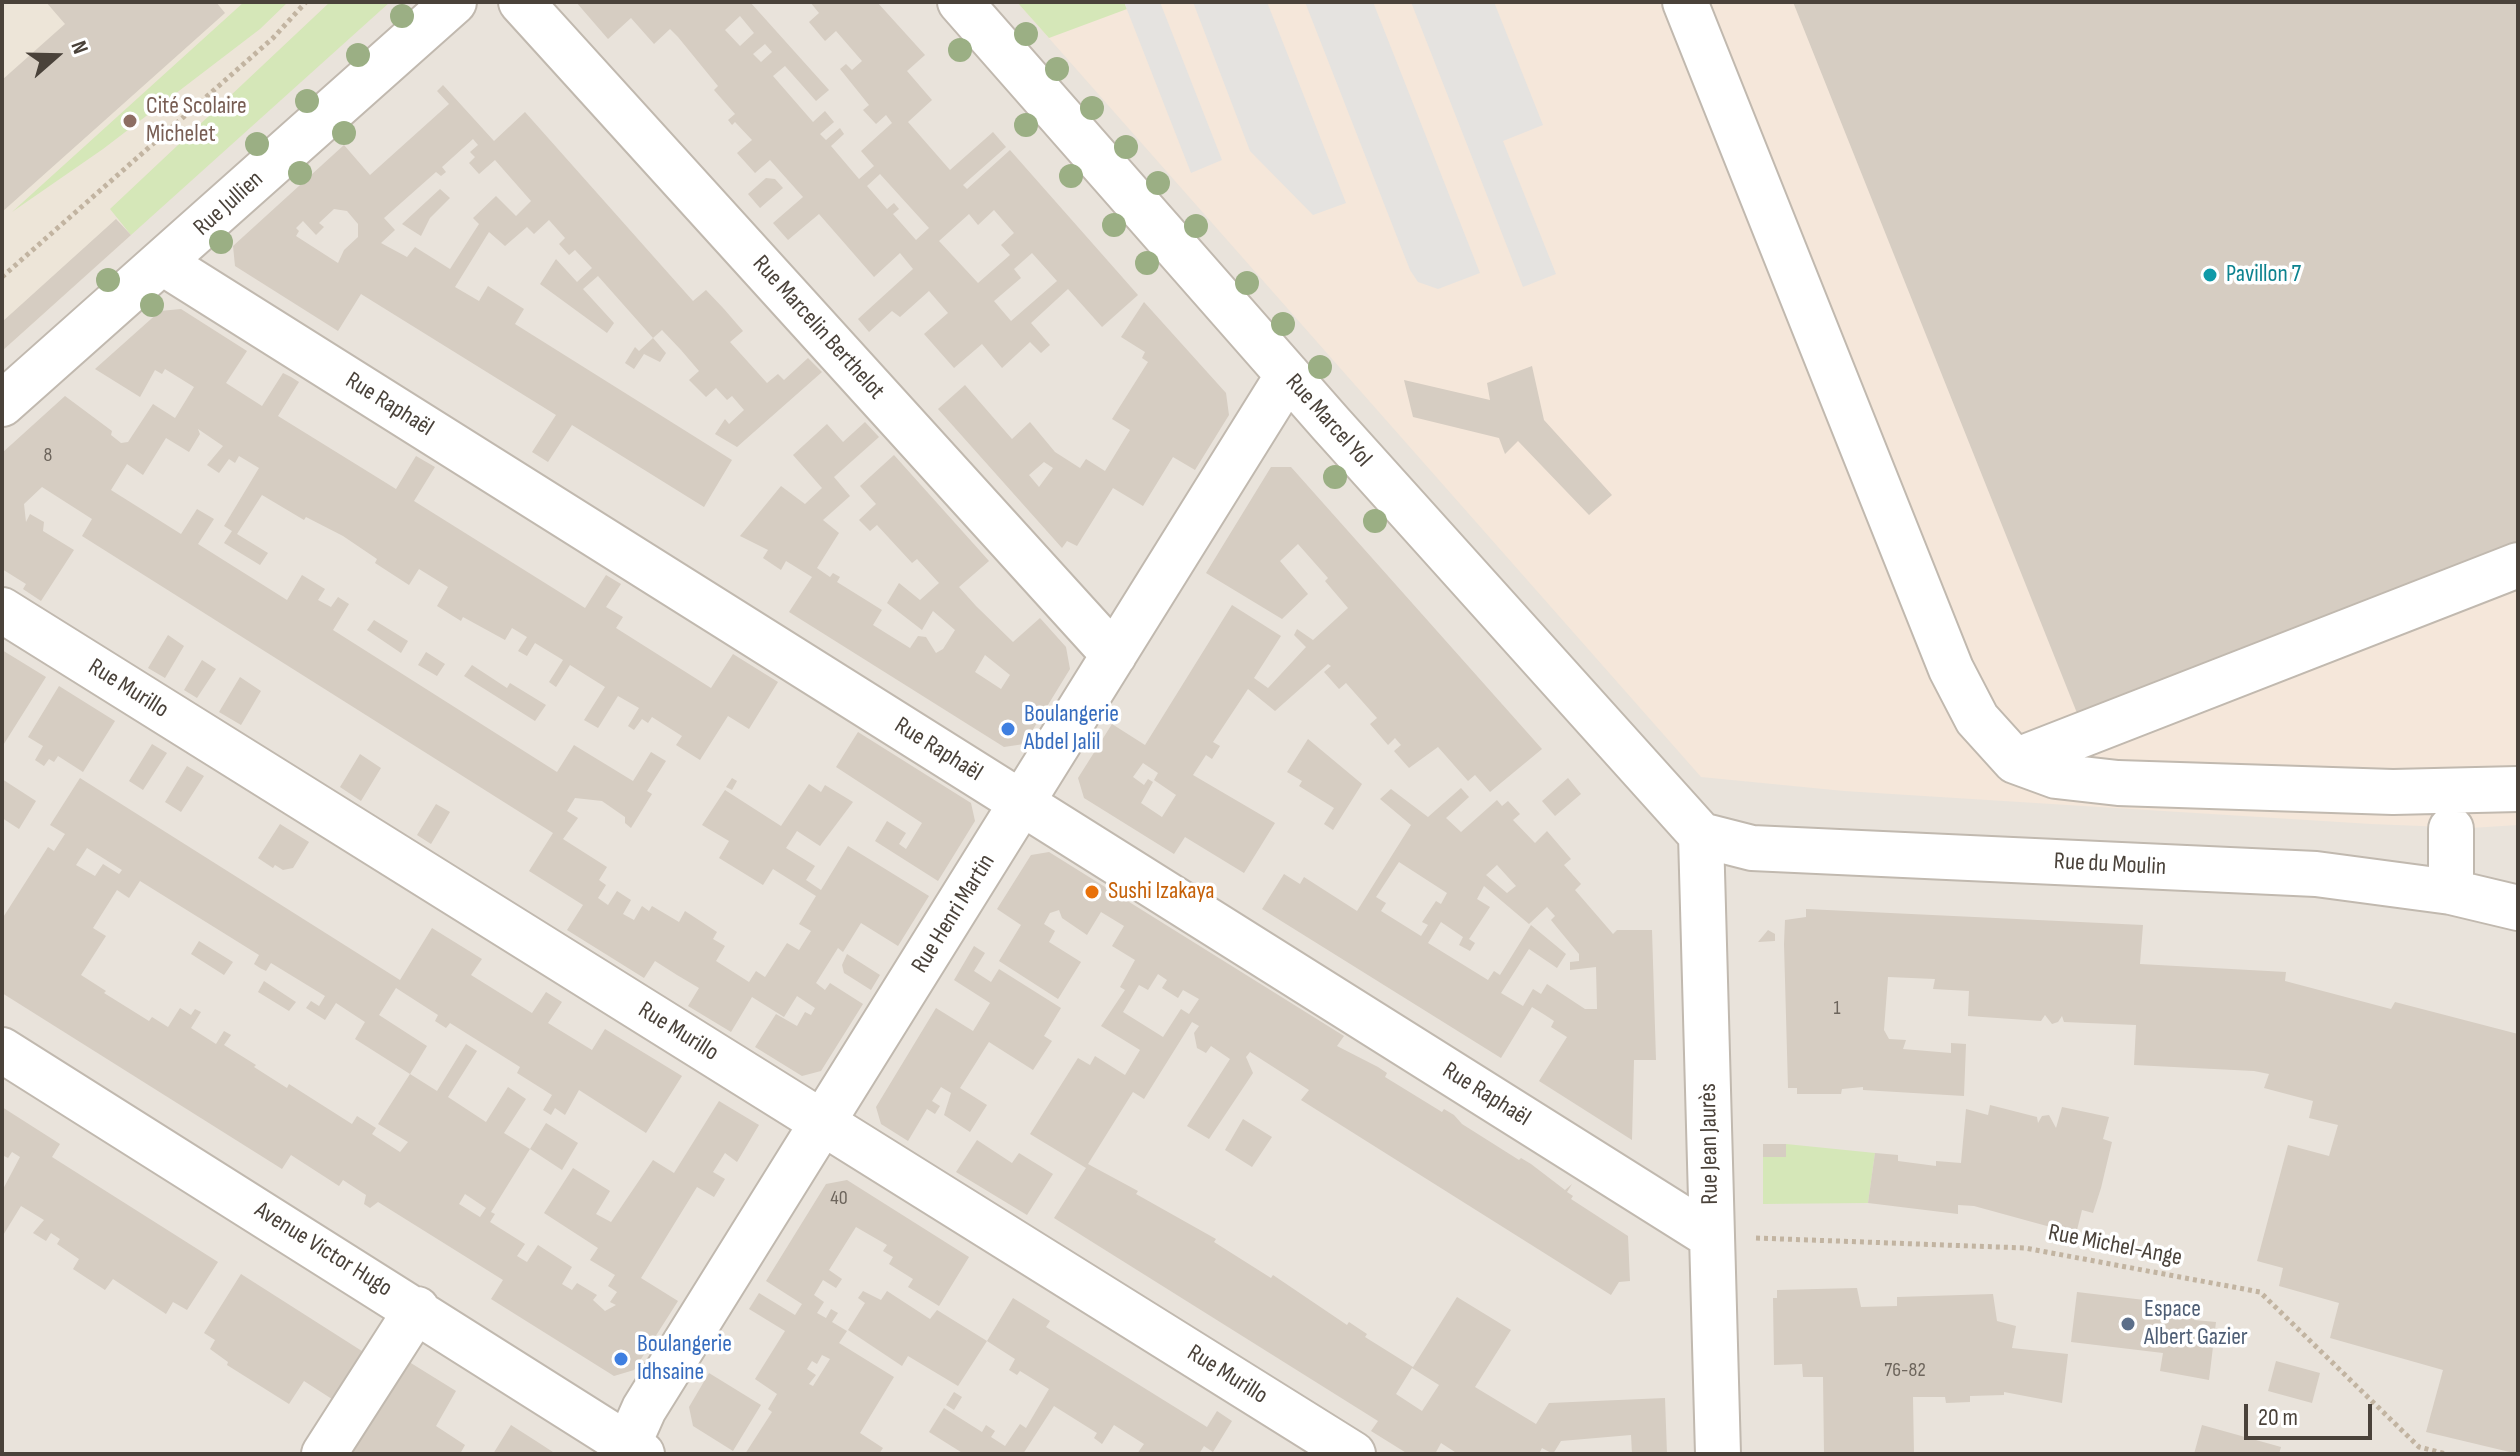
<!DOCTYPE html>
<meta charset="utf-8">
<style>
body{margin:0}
#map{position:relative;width:2520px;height:1456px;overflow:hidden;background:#f5f2ed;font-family:"Sofia Sans Condensed",sans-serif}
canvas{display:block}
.frame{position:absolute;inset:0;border:4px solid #4a423a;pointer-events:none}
.north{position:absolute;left:16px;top:16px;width:80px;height:80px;-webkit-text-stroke:6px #fff;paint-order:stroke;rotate:70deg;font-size:22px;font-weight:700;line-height:32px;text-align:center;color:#4a423a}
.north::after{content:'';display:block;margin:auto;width:28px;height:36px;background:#4a423a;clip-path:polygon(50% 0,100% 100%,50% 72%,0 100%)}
.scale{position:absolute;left:2244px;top:1404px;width:128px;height:36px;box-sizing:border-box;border:4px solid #4a423a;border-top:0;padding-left:10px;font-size:24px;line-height:28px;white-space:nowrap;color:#4a423a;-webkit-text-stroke:6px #fff;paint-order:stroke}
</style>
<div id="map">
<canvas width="2520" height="1456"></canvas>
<div class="frame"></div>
<div class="north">N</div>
<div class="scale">20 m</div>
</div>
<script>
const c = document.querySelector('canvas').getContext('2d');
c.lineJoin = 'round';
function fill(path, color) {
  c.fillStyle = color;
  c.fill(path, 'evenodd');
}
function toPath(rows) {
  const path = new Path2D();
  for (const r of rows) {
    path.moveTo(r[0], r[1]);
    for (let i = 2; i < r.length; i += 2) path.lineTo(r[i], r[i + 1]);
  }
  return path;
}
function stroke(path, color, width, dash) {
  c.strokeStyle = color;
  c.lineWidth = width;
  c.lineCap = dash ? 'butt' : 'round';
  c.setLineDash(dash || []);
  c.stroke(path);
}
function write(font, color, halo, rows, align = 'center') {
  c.font = font + ' "Sofia Sans Condensed",sans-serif';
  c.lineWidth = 7;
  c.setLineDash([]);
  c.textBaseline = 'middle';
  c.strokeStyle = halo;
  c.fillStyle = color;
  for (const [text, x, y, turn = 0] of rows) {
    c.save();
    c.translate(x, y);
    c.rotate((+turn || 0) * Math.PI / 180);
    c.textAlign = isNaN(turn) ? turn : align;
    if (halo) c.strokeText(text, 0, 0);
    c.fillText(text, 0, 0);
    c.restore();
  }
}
fill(toPath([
 [2,2,2518,2,2518,1454,2,1454]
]), '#e9e3db');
fill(toPath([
 [1017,2,2518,2,2518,825,2471,828,2371,824,1844,791,1701,777]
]), '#f5e7da');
fill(toPath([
 [2,2,390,2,2,351]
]), '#ede5d8');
fill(toPath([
 [244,2,288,2,260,29,103,149,12,212],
 [330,2,390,2,131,235,110,209],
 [1017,2,1124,2,1127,9,1049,38],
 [1786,1144,1875,1153,1868,1203,1763,1204,1763,1157,1785,1157]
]), '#d5e7b8');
fill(toPath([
 [1124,2,1160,2,1222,160,1191,173],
 [1193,2,1267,2,1346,203,1313,215,1250,151],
 [1305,2,1373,2,1480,273,1438,289,1418,282,1410,270],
 [1411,2,1494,2,1543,125,1503,141,1556,274,1523,287]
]), '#e5e3e0');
fill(toPath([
 [46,2,216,2,225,13,2,212,2,80,65,24],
 [576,2,750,2,829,90,816,101,785,66,773,76,813,122,825,111,834,122,820,134,826,140,840,128,844,134,831,146,859,179,874,166,861,151,892,123,886,115,876,124,863,110,869,105,840,69,846,64,852,70,862,61,836,31,825,41,809,22,819,13,810,2,877,2,925,55,907,71,932,100,908,122,950,170,993,132,1006,147,963,185,967,189,1010,150,1138,295,1102,327,1068,289,1031,323,1050,345,1041,353,1030,342,1002,368,982,344,954,368,924,334,948,313,929,291,900,317,892,311,869,332,858,319,913,269,900,253,874,277,819,214,788,240,773,223,803,197,770,160,755,173,737,153,752,140,735,122,732,125,728,120,735,114,714,90,718,86,678,37,670,29,654,44,631,18,608,39],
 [740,16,754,33,740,46,725,30],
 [765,44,772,52,761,62,753,54],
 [880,174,929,228,916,240,893,214,899,209,894,203,887,209,867,186],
 [994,210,1014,233,1001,245,1010,255,978,283,939,241,969,214,978,225],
 [1032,253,1057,281,1011,321,994,301,1021,278,1014,269],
 [1793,2,2518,2,2518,548,2079,718],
 [443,85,494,141,525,112,693,301,706,290,724,309,743,331,730,342,767,383,778,374,784,380,808,358,822,372,737,447,715,434,725,419,729,424,744,410,732,396,727,400,716,388,706,397,689,380,699,371,681,350,662,330,653,338,598,276,583,289,614,323,607,333,540,284,556,259,577,282,592,268,575,250,569,255,559,244,565,238,549,220,534,234,527,227,505,246,489,232,455,287,479,301,488,286,524,309,515,324,732,460,704,507,572,425,548,462,532,452,556,415,361,294,338,331,235,266,233,246,344,145,370,175,449,104,437,91],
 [473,139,478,145,470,152,475,157,469,163,479,174,495,160,531,201,516,216,496,196,473,218,479,224,450,269,415,247,407,257,381,243,395,230,384,218,436,172,441,176,446,172,442,167],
 [334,209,347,211,358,224,358,237,344,250,338,263,296,236,299,231,296,228,303,221,316,235,324,227,319,223],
 [766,178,775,179,783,188,760,208,748,194],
 [440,189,450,198,430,218,421,236,402,224],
 [116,219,131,235,2,351,2,322],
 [1144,302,1226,393,1229,415,1195,470,1173,457,1143,506,1113,488,1077,546,1067,541,1062,548,938,409,965,385,1012,439,1030,422,1055,452,1080,468,1086,459,1105,471,1130,430,1112,419,1148,362,1142,358,1145,352,1121,337],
 [1044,462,1053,468,1039,487,1029,475],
 [181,309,247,351,226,383,262,406,283,373,291,377,299,382,278,416,396,489,416,456,435,467,414,501,585,608,606,575,621,584,606,607,623,617,616,628,711,688,733,654,778,682,749,729,728,716,700,760,676,745,682,736,652,717,648,723,642,719,634,730,628,726,639,708,618,696,598,728,584,720,605,687,570,665,556,687,549,682,563,660,535,643,527,656,518,651,527,637,512,628,505,640,463,617,461,621,437,606,448,587,419,569,409,585,375,563,377,559,343,536,306,517,304,520,262,495,237,534,268,553,260,565,224,543,232,531,224,526,259,468,239,456,235,463,229,459,219,473,207,465,223,446,198,429,200,434,189,452,166,438,143,475,127,464,111,490,181,534,197,509,214,519,198,544,287,600,302,575,325,589,318,600,331,607,338,597,349,604,333,630,557,772,574,745,633,781,651,752,666,761,647,791,652,794,631,828,625,823,625,817,602,801,575,798,567,811,578,818,563,839,607,867,599,880,606,885,598,898,608,905,617,891,631,900,623,914,634,920,642,906,649,911,652,906,679,922,685,911,717,932,713,939,725,946,716,961,749,982,756,971,765,977,787,943,799,950,811,931,799,924,816,896,773,869,763,885,719,858,729,841,702,825,725,790,781,826,809,784,821,792,825,785,853,802,820,846,797,831,786,848,815,866,806,880,821,890,848,846,929,896,898,946,861,923,843,952,838,948,816,983,825,990,830,983,863,1004,821,1071,802,1076,755,1047,776,1014,797,1026,805,1012,811,1015,815,1008,797,996,784,1017,752,997,731,1032,688,1006,699,988,677,975,655,961,644,978,567,930,583,905,529,871,553,833,82,536,92,519,42,487,24,504,26,522,30,514,44,522,43,531,74,550,41,601,23,589,26,584,2,569,2,453,65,396,112,431,111,435,121,443,128,442,153,404,175,418,194,387,165,369,162,374,155,370,140,397,95,369,160,311],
 [653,338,666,353,660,362,644,354,634,369,625,363,635,347,639,351],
 [1532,366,1544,420,1612,495,1589,515,1518,441,1505,454,1499,438,1413,417,1404,380,1490,400,1487,383],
 [865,422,879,437,834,477,850,496,823,520,839,533,817,568,830,577,833,573,840,577,837,582,882,610,873,625,910,648,918,636,926,637,936,653,943,649,955,630,933,611,922,630,887,603,899,583,920,600,939,583,917,559,912,563,877,525,870,531,859,520,876,504,860,486,894,455,989,561,959,587,976,606,1013,642,1040,618,1066,647,1070,669,1024,744,1004,747,789,612,812,577,786,561,781,570,763,558,768,550,740,536,781,486,805,504,822,488,793,455,827,424,843,442],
 [985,655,1010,675,1001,689,975,672],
 [1271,467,1291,467,1542,749,1490,792,1475,775,1468,781,1438,747,1409,768,1394,751,1401,745,1395,738,1388,745,1370,724,1377,718,1346,683,1339,689,1324,672,1331,666,1328,664,1275,711,1248,689,1213,742,1220,746,1212,759,1206,755,1193,775,1275,823,1244,873,1185,837,1174,854,1084,798,1078,778,1112,724,1145,745,1232,605,1281,636,1254,678,1268,688,1306,647,1294,635,1297,629,1313,640,1348,608,1325,581,1328,578,1298,544,1280,561,1308,594,1282,619,1206,573],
 [1143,763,1158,773,1154,780,1176,795,1162,817,1141,803,1153,782,1148,779,1144,785,1133,777],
 [374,620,408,641,401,653,367,630],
 [168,635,184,646,165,678,148,668],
 [2,650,46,677,2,747],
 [426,652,445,664,437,676,418,665],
 [202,660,216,669,197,698,184,690],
 [472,665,507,688,510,683,546,705,535,721,464,676],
 [240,677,261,691,241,725,219,712],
 [59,686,115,721,83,772,58,756,54,762,49,759,44,766,35,760,43,746,28,737],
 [858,732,971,803,975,821,938,881,875,841,887,821,906,833,899,844,906,849,922,823,836,767],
 [1308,739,1362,784,1333,830,1324,824,1334,808,1299,786,1302,781,1287,772],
 [152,744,167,753,143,790,129,781],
 [360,754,381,768,361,801,340,787],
 [187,766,204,776,181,812,165,802],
 [80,778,400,980,432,928,482,959,471,975,532,1013,546,992,562,1002,548,1023,592,1050,605,1029,682,1076,646,1133,579,1090,565,1115,555,1108,551,1115,543,1110,552,1095,517,1073,520,1067,450,1023,446,1028,435,1021,438,1015,396,988,379,1015,427,1046,410,1074,355,1039,365,1022,336,1003,325,1020,306,1008,311,1001,319,1006,325,996,271,963,266,971,260,968,254,964,259,955,140,881,129,898,117,890,93,928,106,936,81,975,106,991,104,993,149,1021,152,1017,168,1027,180,1008,191,1015,195,1009,201,1012,191,1028,216,1044,224,1031,231,1035,224,1045,256,1065,254,1067,287,1088,289,1084,352,1124,357,1116,376,1128,372,1134,400,1152,408,1142,378,1124,410,1074,437,1091,466,1044,477,1051,448,1097,486,1122,508,1087,526,1099,504,1133,530,1149,491,1212,495,1214,490,1222,525,1244,517,1256,527,1262,538,1245,572,1267,562,1284,572,1290,577,1283,597,1295,593,1300,605,1311,616,1305,610,1302,617,1292,608,1286,615,1275,590,1260,598,1248,544,1213,573,1168,610,1191,596,1214,611,1222,653,1160,674,1173,719,1101,759,1125,737,1162,725,1153,713,1172,725,1179,714,1197,697,1187,641,1278,678,1301,634,1370,614,1376,491,1299,503,1280,378,1202,370,1208,364,1204,366,1195,343,1180,339,1186,291,1155,282,1169,2,993,2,919,48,847,54,851,65,834,50,825],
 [87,848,122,870,119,874,103,864,95,876,76,865],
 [465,1194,486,1208,480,1217,459,1204],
 [732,778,737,781,732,790,726,787],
 [1568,778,1581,794,1555,816,1542,801],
 [2,779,36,801,19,829,2,818],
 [1461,788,1469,797,1446,818,1461,832,1497,800,1502,806,1508,801,1520,814,1513,820,1535,843,1547,831,1571,859,1564,865,1581,884,1575,890,1613,934,1617,930,1652,930,1656,1060,1634,1060,1632,1140,1539,1081,1567,1037,1551,1027,1554,1021,1545,1015,1532,1007,1501,1058,1262,909,1284,874,1300,884,1304,877,1357,911,1411,825,1380,799,1391,789,1428,817],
 [1399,862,1447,893,1441,904,1436,901,1422,922,1428,925,1421,936,1381,911,1386,903,1376,897],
 [1497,865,1516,886,1507,893,1486,875],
 [1484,886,1529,924,1547,907,1555,916,1551,920,1555,925,1579,954,1579,961,1570,962,1570,970,1596,967,1597,1009,1585,1009,1547,984,1541,994,1533,989,1523,1006,1501,993,1529,949,1557,968,1566,954,1531,925,1500,975,1494,971,1488,980,1428,943,1441,922,1463,937,1459,945,1470,951,1475,943,1469,939,1490,907,1477,899],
 [436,804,450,812,431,844,417,835],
 [280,824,309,842,293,868,283,870,275,865,273,868,258,858],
 [1049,852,1344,1036,1337,1046,1378,1067,1387,1073,1385,1077,1442,1112,1444,1109,1454,1115,1462,1124,1519,1160,1521,1158,1531,1164,1565,1190,1572,1184,1567,1192,1573,1196,1571,1199,1628,1236,1630,1281,1619,1282,1611,1295,1301,1100,1309,1090,1250,1052,1246,1057,1253,1073,1209,1139,1187,1126,1230,1059,1211,1046,1206,1053,1197,1048,1194,1033,1199,1026,1192,1022,1144,1099,1133,1092,1088,1164,1138,1191,1136,1194,1216,1239,1214,1242,1271,1278,1273,1275,1347,1325,1349,1322,1367,1334,1365,1337,1413,1367,1457,1297,1511,1330,1475,1387,1536,1424,1549,1403,1665,1398,1667,1454,1632,1454,1631,1435,1561,1441,1553,1454,1542,1448,1539,1454,1458,1454,1441,1443,1435,1454,1408,1454,1371,1431,1378,1421,1054,1218,1086,1168,1030,1134,1078,1058,1090,1065,1095,1056,1125,1075,1140,1050,1101,1026,1125,990,1120,987,1135,960,1112,946,1124,926,1101,912,1087,935,1062,918,1059,910,1050,913,1044,924,1055,931,1049,942,1081,962,1058,999,999,961,1021,925,997,909,1031,855],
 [1158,974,1167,980,1162,988,1178,998,1183,990,1199,999,1189,1014,1181,1009,1163,1037,1123,1012,1139,985,1148,990],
 [1412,1368,1439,1385,1422,1411,1396,1394],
 [1806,909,2143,925,2140,964,2286,972,2285,981,2391,1009,2395,1002,2518,1034,2518,1454,2426,1432,2443,1370,2330,1338,2339,1303,2279,1286,2283,1268,2257,1261,2288,1145,2329,1156,2338,1125,2309,1118,2313,1101,2264,1088,2269,1074,2254,1071,2134,1065,2136,1025,2064,1022,2062,1016,2058,1022,2052,1024,2045,1015,2041,1021,1968,1016,1969,991,1933,989,1935,979,1888,977,1884,1030,1889,1039,1906,1040,1903,1049,1951,1053,1951,1043,1966,1044,1964,1096,1863,1090,1863,1087,1842,1089,1841,1094,1797,1094,1797,1088,1788,1088,1784,944,1785,920,1806,917],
 [1768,930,1775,934,1775,941,1758,942],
 [199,941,233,962,224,975,191,954],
 [974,946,985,953,974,971,991,982,999,969,1061,1008,1044,1036,1052,1041,1033,1070,989,1042,960,1088,987,1105,970,1132,944,1115,951,1093,941,1087,932,1101,940,1106,935,1114,927,1109,908,1141,881,1124,876,1107,936,1008,973,1031,990,1003,954,980],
 [847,954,880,975,871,990,844,973,842,965],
 [264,981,296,1002,289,1011,258,992],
 [1990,1105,2037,1117,2038,1123,2042,1116,2049,1115,2056,1128,2062,1107,2109,1117,2103,1139,2112,1142,2101,1188,2093,1213,2082,1210,2076,1234,1974,1206,1958,1205,1958,1214,1868,1203,1875,1153,1898,1155,1898,1161,1936,1166,1936,1161,1961,1163,1966,1109,1988,1115],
 [2,1107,60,1144,52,1157,218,1262,187,1310,173,1302,166,1314,113,1279,105,1290,73,1269,79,1259,57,1244,60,1239,51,1233,46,1241,33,1233,44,1220,21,1206,2,1237,2,1191,20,1157,12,1152,8,1158,2,1155],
 [1243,1119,1272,1137,1252,1167,1225,1150],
 [546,1123,578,1143,562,1170,530,1149],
 [977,1140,1012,1163,1019,1153,1053,1174,1027,1215,956,1172],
 [1763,1144,1786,1144,1786,1157,1763,1157],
 [847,1180,969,1257,939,1306,908,1287,913,1279,889,1264,893,1257,883,1251,887,1245,856,1227,829,1270,842,1279,836,1288,823,1280,814,1295,824,1302,817,1313,826,1318,831,1309,838,1313,832,1322,847,1331,839,1343,894,1377,860,1433,883,1448,879,1454,745,1454,772,1412,768,1409,777,1394,755,1379,785,1331,749,1309,759,1293,795,1315,802,1304,766,1281,826,1184],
 [822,1355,830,1359,813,1386,809,1384,816,1375,807,1369,812,1361,817,1364],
 [241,1274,365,1353,335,1401,304,1381,289,1404,227,1365,228,1362,210,1349,215,1340,204,1333],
 [1857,1288,1861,1307,1897,1306,1897,1297,1993,1294,1997,1321,2016,1326,2012,1348,2068,1354,2062,1403,2004,1392,2004,1395,1970,1396,1970,1402,1946,1403,1945,1397,1913,1397,1914,1454,1824,1454,1823,1377,1803,1377,1802,1364,1774,1365,1773,1298,1777,1298,1777,1290],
 [863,1291,881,1300,887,1291,930,1319,937,1310,987,1341,958,1386,908,1356,902,1366,848,1330,865,1303,858,1298],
 [2077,1292,2195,1306,2194,1320,2216,1322,2209,1380,2160,1371,2163,1353,2071,1342],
 [1013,1298,1050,1321,1046,1327,1207,1427,1217,1411,1232,1421,1213,1452,1204,1446,1199,1454,1137,1454,1144,1444,1114,1425,1102,1444,1094,1438,1097,1433,1054,1406,1023,1454,964,1454,929,1432,944,1408,982,1432,986,1425,995,1431,991,1437,1005,1446,1020,1424,1026,1428,1049,1389,1020,1371,1017,1375,1009,1370,1015,1359,987,1341],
 [406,1360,456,1391,436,1426,465,1445,460,1454,347,1454],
 [2276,1361,2320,1373,2312,1403,2268,1391],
 [709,1373,761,1405,733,1451,693,1426,689,1407],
 [954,1392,962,1397,954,1410,946,1405],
 [511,1425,536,1441,556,1454,493,1454],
 [2202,1425,2281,1447,2279,1454,2194,1454]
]), '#d6cdc2');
const minor = toPath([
 [521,2,1114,655],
 [960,2,1331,424,1701,835],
 [1685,2,1951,669,1977,719,2015,761,2056,776,2118,783,2393,792,2518,789],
 [163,263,1712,1237],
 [2,404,454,2],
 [2,610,1353,1454],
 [2015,761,2518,565],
 [2451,829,2451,892],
 [1701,835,1752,848,2316,874,2451,892,2518,908],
 [1701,835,1718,1454],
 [2,1050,642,1454],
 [324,1454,417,1309],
 [624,1454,644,1409,1288,375]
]);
stroke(minor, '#c1b9af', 48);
stroke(toPath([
 [2,277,273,38,306,2],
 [1756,1238,2025,1248,2260,1292,2419,1447,2446,1454]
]), '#c2b4a1', 5, [4, 4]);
stroke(minor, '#fff', 44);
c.fillStyle = '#9baf84';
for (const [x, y] of [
 [402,16],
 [1026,34],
 [960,50],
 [358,55],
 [1057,69],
 [307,101],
 [1092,108],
 [1026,125],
 [344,133],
 [257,144],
 [1126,147],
 [300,173],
 [1071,176],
 [1158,183],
 [1114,225],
 [1196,226],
 [221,242],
 [1147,263],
 [108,280],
 [1247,283],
 [152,305],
 [1283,324],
 [1320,367],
 [1335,477],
 [1375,521]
]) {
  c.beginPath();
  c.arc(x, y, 12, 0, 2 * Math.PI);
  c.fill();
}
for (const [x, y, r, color] of [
 [130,121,8,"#8d6e63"],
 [2210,275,8,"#0f9aa8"],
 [1008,729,8,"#3f7fe0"],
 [1092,892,8,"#e8710a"],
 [2128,1324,8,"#5c6f8a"],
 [621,1359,8,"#3f7fe0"]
]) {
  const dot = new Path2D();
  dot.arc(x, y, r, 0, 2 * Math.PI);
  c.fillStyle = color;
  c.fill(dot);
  stroke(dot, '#fff', 3);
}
write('20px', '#6d655c', null, [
 ["8",48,456],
 ["1",1837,1009],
 ["40",839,1199],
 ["76-82",1905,1371]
]);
write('24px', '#785e54', '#fff', [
 ["Cité Scolaire",146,107],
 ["Michelet",146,135]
], 'left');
write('24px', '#4a423a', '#fff', [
 ["Rue Jullien",229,204,-42],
 ["Rue Marcelin Berthelot",818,328,48],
 ["Rue Raphaël",389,405,32],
 ["Rue Marcel Yol",1328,421,48],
 ["Rue Murillo",128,689,32],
 ["Rue Raphaël",938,750,32],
 ["Rue du Moulin",2110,865,3],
 ["Rue Henri Martin",954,914,-58],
 ["Rue Murillo",678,1032,32],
 ["Rue Raphaël",1486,1095,32],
 ["Rue Jean Jaurès",1710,1144,-91],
 ["Rue Michel-Ange",2115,1246,11],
 ["Avenue Victor Hugo",323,1250,32],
 ["Rue Murillo",1227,1375,32]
]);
write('24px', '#0d838f', '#fff', [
 ["Pavillon 7",2226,275]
], 'left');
write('24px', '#366cbe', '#fff', [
 ["Boulangerie",1024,715],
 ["Abdel Jalil",1024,743],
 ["Boulangerie",637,1345],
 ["Idhsaine",637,1373]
], 'left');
write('24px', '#c56008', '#fff', [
 ["Sushi Izakaya",1108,892]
], 'left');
write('24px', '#4e5e75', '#fff', [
 ["Espace",2144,1310],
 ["Albert Gazier",2144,1338]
], 'left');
</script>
